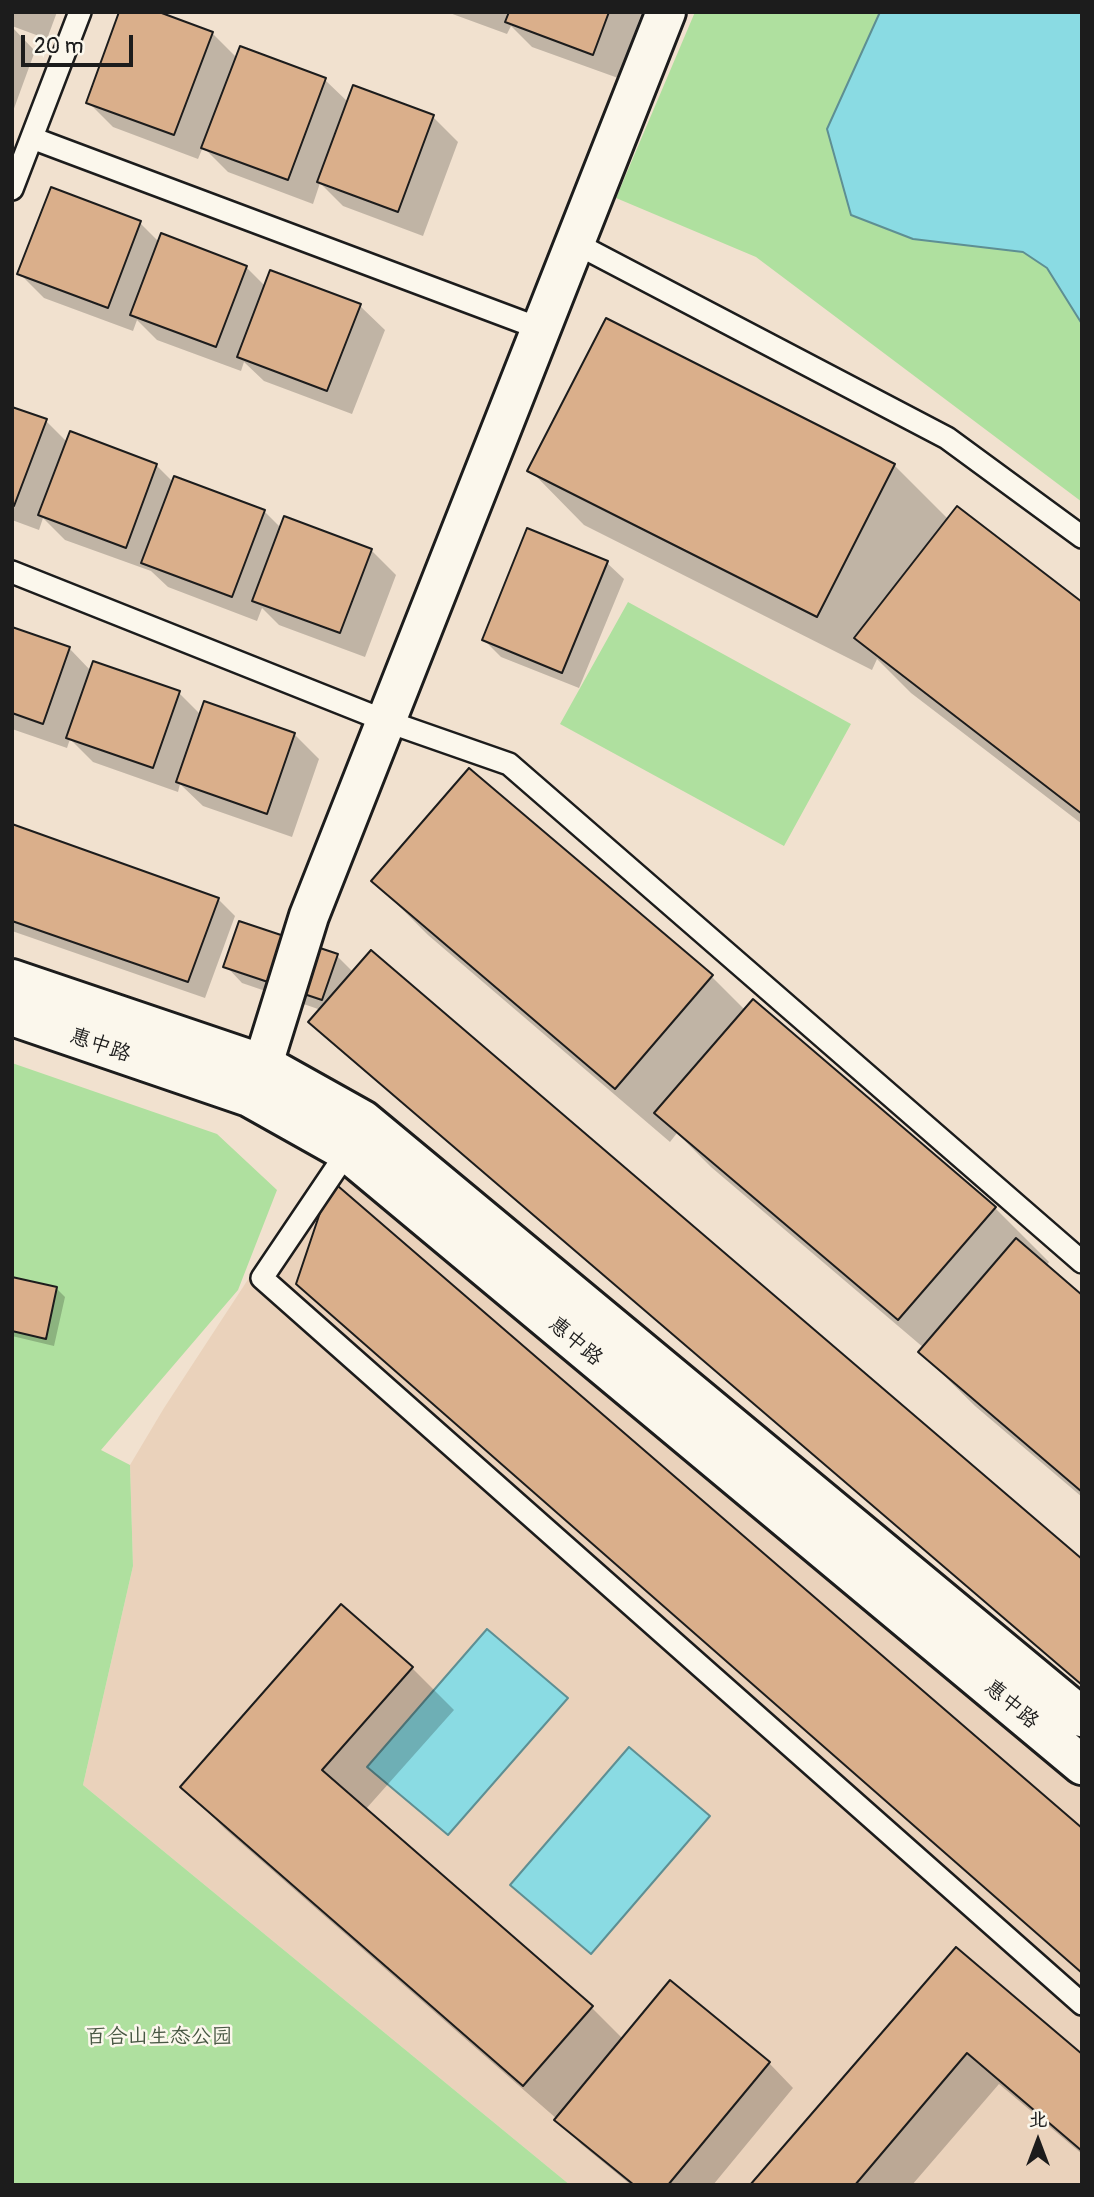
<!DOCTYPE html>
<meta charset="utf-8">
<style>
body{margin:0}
#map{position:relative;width:1094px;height:2197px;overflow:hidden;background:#f1e1cf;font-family:Pangolin,"LXGW WenKai TC",sans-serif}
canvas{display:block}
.frame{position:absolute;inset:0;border:14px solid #1c1c1c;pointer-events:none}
.north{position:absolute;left:1003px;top:2106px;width:70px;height:70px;-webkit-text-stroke:5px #fbf7ec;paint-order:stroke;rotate:0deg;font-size:19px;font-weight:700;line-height:28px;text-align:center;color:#1c1c1c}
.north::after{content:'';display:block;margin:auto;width:24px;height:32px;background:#1c1c1c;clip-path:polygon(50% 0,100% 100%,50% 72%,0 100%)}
.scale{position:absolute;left:21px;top:35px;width:112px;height:32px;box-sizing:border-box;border:4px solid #1c1c1c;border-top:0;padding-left:9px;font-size:21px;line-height:24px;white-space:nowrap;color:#1c1c1c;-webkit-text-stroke:5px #fbf7ec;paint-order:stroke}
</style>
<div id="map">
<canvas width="1094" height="2197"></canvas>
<div class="frame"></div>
<div class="north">北</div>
<div class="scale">20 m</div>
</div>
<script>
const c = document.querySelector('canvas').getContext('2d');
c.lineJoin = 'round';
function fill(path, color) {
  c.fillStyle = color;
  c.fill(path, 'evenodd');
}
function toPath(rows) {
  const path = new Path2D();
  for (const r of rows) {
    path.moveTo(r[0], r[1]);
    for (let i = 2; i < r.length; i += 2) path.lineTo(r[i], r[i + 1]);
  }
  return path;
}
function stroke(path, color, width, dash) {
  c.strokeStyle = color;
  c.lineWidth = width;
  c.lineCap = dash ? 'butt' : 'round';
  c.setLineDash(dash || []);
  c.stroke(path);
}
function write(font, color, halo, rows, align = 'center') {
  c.font = font + ' Pangolin,"LXGW WenKai TC",sans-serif';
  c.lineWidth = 5;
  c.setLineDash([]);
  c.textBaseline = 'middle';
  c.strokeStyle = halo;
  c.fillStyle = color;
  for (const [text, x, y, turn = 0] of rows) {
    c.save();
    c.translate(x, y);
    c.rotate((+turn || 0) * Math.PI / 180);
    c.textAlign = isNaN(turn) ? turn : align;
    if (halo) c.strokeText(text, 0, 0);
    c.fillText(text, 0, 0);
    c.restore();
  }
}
fill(toPath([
 [358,1125,1082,1760,1082,2185,570,2185,83,1785,133,1566,130,1465,164,1408,296,1206]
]), '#ead2bb');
fill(toPath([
 [695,12,1082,12,1082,502,756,257,616,198],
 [628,602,851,724,784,846,560,724],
 [12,1063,217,1134,277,1190,238,1290,101,1450,130,1465,133,1566,83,1785,570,2185,12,2185]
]), '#afe09f');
const water = toPath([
 [880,12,1082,12,1082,324,1047,268,1023,252,913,239,851,215,827,129,880,12],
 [487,1629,568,1698,448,1835,367,1767,487,1629],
 [629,1747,710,1816,591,1954,510,1885,629,1747]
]);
fill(water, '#8adbe3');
stroke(water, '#5e8f93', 2);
fill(toPath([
 [12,12,57,12,47,39,12,26],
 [447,12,642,12,618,78,532,47,511,26,507,34],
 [12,27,35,51,12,114],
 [212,33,237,58,325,80,348,102,354,87,433,117,458,142,423,236,343,206,320,183,313,204,228,172,203,147,198,159,113,127,88,102],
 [140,223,160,243,246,267,266,287,360,306,385,330,352,414,264,381,244,362,241,371,157,340,137,320,133,331,44,298,19,273],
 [12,408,46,421,67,442,156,465,173,482,264,511,281,528,371,550,396,575,365,657,279,625,262,608,257,621,168,587,151,571,65,540,43,518,39,530,12,520],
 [894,465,949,520,1082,604,1082,824,911,693,877,659,872,670,584,525,530,470],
 [607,563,624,579,579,688,501,657,484,640],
 [12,629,69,648,91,671,179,693,201,715,294,734,319,759,292,837,203,806,180,784,178,792,93,762,70,739,67,748,12,729],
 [470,770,712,977,745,1010,995,1208,1049,1262,1046,1266,1082,1297,1082,1497,975,1406,920,1352,924,1348,711,1167,677,1133,670,1142,428,935,374,881],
 [12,826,218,899,235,916,205,998,12,931],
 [337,956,353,972,1082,1561,1082,1685,327,1039,310,1022,321,1010,242,983,226,966],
 [12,1279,57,1289,65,1297,54,1346,12,1336],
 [412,1668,454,1710,365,1810,592,2008,623,2039,769,2063,793,2088,713,2185,631,2185,581,2144,557,2119,225,1829,183,1787],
 [956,1949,1082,2057,1082,2154,999,2084,912,2185,753,2185]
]), '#0003');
const building = toPath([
 [119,12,159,12,213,32,174,135,86,103,119,12],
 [509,12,609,12,593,55,505,22,509,12],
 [240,46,326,78,288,180,201,148,240,46],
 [353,85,434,115,398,212,317,182,353,85],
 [51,187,141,221,108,308,17,274,51,187],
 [161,233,247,266,216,347,130,315,161,233],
 [270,270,361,304,327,391,237,357,270,270],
 [606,318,895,464,817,617,527,471,606,318],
 [12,407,47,419,14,506,12,505,12,407],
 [70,431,157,464,126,548,38,515,70,431],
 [174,476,265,510,232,597,141,563,174,476],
 [957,506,1082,602,1082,814,854,638,957,506],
 [284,516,372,549,340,633,252,601,284,516],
 [527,528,608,561,562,673,482,640,527,528],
 [12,627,70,647,43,724,12,713,12,627],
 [93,661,180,691,153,768,66,738,93,661],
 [204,701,295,733,267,814,176,782,204,701],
 [469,768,713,975,615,1089,371,881,469,768],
 [12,824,219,898,188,982,12,921,12,824],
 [239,921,338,954,322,1000,223,967,239,921],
 [371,950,1082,1559,1082,1685,308,1022,371,950],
 [753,999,996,1207,898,1320,654,1113,753,999],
 [331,1180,1082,1828,1082,1973,296,1284,331,1180],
 [1016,1238,1082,1295,1082,1492,918,1352,1016,1238],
 [12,1277,57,1287,46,1339,12,1331,12,1277],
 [341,1604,413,1667,322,1770,593,2006,523,2086,180,1787,341,1604],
 [956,1947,1082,2054,1082,2151,967,2053,855,2185,750,2185,956,1947],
 [670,1980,770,2062,668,2185,634,2185,554,2120,670,1980]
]);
fill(building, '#daaf8b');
stroke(building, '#1c1c1c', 2);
const service = toPath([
 [32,138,541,329],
 [12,189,80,12],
 [575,243,947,438,1082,537],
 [12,572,386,721,509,764,1082,1262],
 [347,1152,262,1278,1082,2004]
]);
const minor = toPath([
 [250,1095,263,1064,309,916,666,12]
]);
const tertiary = toPath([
 [12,979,263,1064,363,1120,1082,1717],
 [12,1016,249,1097,347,1152,1082,1765]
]);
stroke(service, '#1c1c1c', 26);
stroke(minor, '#1c1c1c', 44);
stroke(tertiary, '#1c1c1c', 44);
stroke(service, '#fbf7ec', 21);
stroke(minor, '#fbf7ec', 38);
stroke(tertiary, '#fbf7ec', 38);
write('21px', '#1c1c1c', '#fbf7ec', [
 ["惠中路",100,1046,19],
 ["惠中路",575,1342,40],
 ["惠中路",1011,1705,40]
]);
write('21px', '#485743', '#fbf7ec', [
 ["百合山生态公园",159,2038]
]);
</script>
